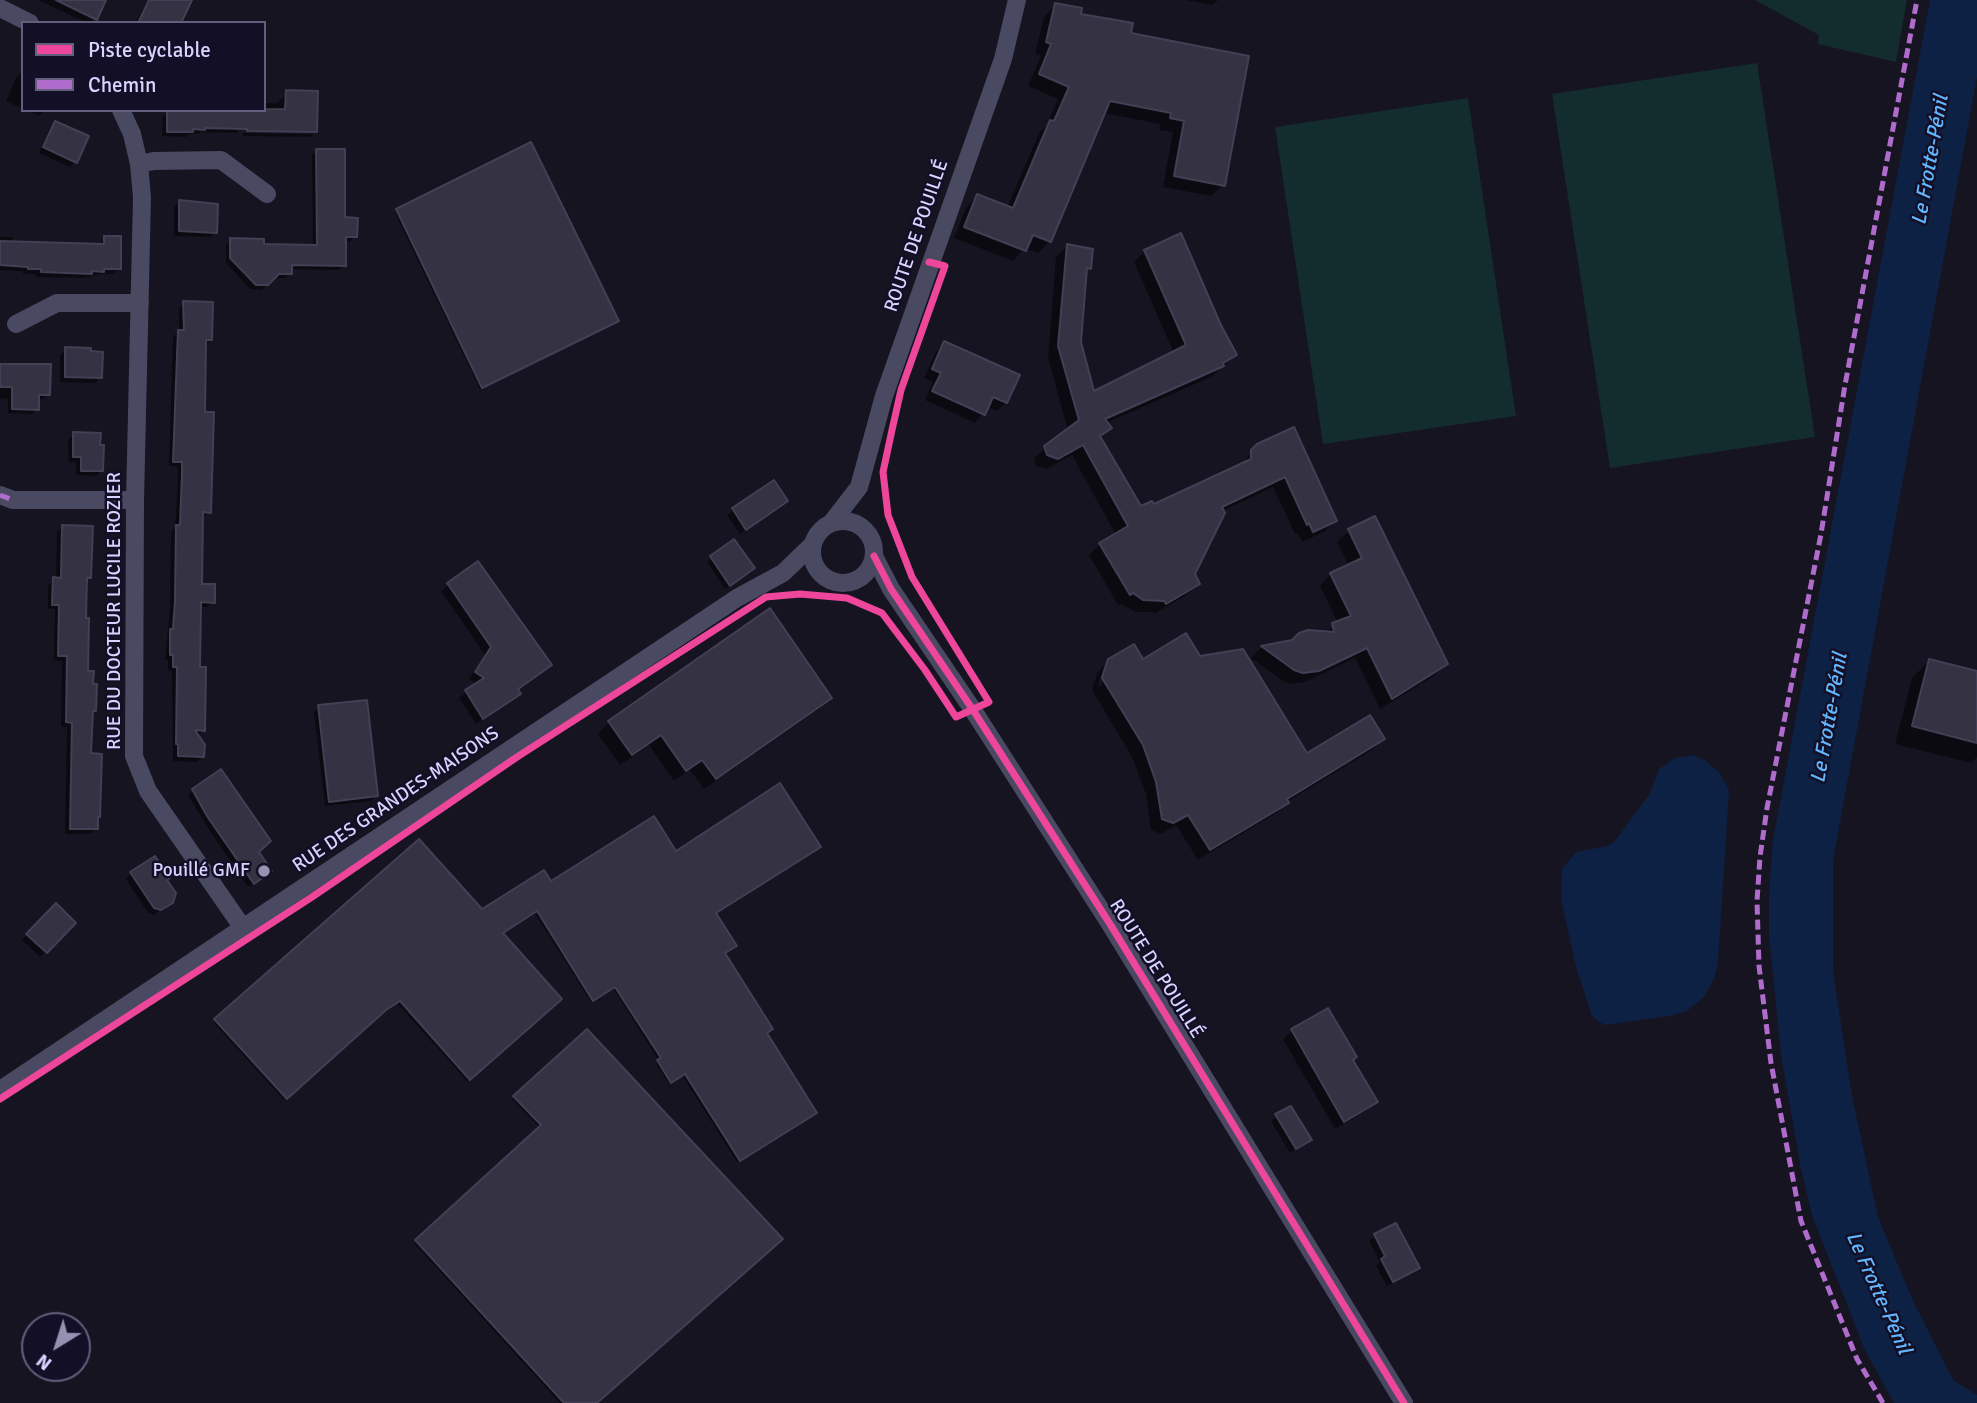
<!DOCTYPE html>
<meta charset="utf-8">
<style>
body{margin:0}
#map{position:relative;width:1977px;height:1403px;overflow:hidden;background:#161421;font-family:Signika,sans-serif}
canvas{display:block}
.legend{position:absolute;left:21px;top:21px;width:245px;height:91px;box-sizing:border-box;background:#130f26;border:2px solid #625e7d;margin:0;padding:9px 12px;list-style:none;font-size:21px;color:#d9d4ff}
.legend li{display:flex;align-items:center;gap:14px;height:35px}
.legend b{width:35px;border:2px solid #625e7d}
.north{position:absolute;left:21px;top:1312px;width:70px;height:70px;box-sizing:border-box;background:#130f26;border:2px solid #625e7d;border-radius:50%;rotate:218deg;font-size:19px;font-weight:700;line-height:28px;text-align:center;color:#d9d4ff}
.north::after{content:'';display:block;margin:auto;width:24px;height:32px;background:#9591b1;clip-path:polygon(50% 0,100% 100%,50% 72%,0 100%)}
</style>
<div id="map">
<canvas width="1977" height="1403"></canvas>
<ul class="legend">
<li><b style="height:9px;background:#ed469a"></b>Piste cyclable</li>
<li><b style="height:9px;background:#b06ccc"></b>Chemin</li>
</ul>
<div class="north">N</div>
</div>
<script>
const c = document.querySelector('canvas').getContext('2d');
c.lineJoin = 'round';
function fill(path, color) {
  c.fillStyle = color;
  c.fill(path, 'evenodd');
}
function toPath(rows) {
  const path = new Path2D();
  for (const r of rows) {
    if (r.length === 3) {
      path.moveTo(r[0] + r[2], r[1]);
      path.arc(r[0], r[1], r[2], 0, 2 * Math.PI);
      continue;
    }
    path.moveTo(r[0], r[1]);
    for (let i = 2; i < r.length; i += 2) path.lineTo(r[i], r[i + 1]);
  }
  return path;
}
function stroke(path, color, width, dash) {
  c.strokeStyle = color;
  c.lineWidth = width;
  c.lineCap = dash ? 'butt' : 'round';
  c.setLineDash(dash || []);
  c.stroke(path);
}
function write(font, color, halo, rows, align = 'center') {
  c.font = font + ' Signika,sans-serif';
  c.lineWidth = 5;
  c.setLineDash([]);
  c.textBaseline = 'middle';
  c.strokeStyle = halo;
  c.fillStyle = color;
  for (const [text, x, y, turn = 0] of rows) {
    c.save();
    c.translate(x, y);
    c.rotate((+turn || 0) * Math.PI / 180);
    c.textAlign = isNaN(turn) ? turn : align;
    if (halo) c.strokeText(text, 0, 0);
    c.fillText(text, 0, 0);
    c.restore();
  }
}
fill(toPath([
 [1755,0,1907,0,1896,62,1818,44,1819,35],
 [1757,63,1815,437,1610,468,1552,94],
 [1468,98,1516,416,1323,444,1275,127]
]), '#132c2d');
fill(toPath([
 [1930,0,1977,0,1977,77,1833,860,1833,972,1852,1096,1878,1217,1913,1301,1953,1380,1977,1395,1977,1403,1894,1403,1864,1348,1812,1215,1801,1169,1781,1055,1769,935,1769,893,1773,840],
 [1693,755,1706,761,1719,772,1729,790,1718,962,1714,979,1704,997,1687,1011,1669,1016,1604,1025,1592,1016,1576,967,1561,899,1562,869,1576,852,1608,846,1615,841,1649,795,1659,769,1675,758]
]), '#0d2144');
fill(toPath([
 [38,0,104,0,92,23,87,23],
 [148,0,190,0,180,21,184,23,135,23],
 [1186,0,1218,0,1213,5],
 [1056,5,1129,35,1247,57,1223,185,1211,196,1163,187,1173,132,1159,130,1160,124,1103,113,1050,241,1038,253,1025,248,1013,261,954,238,966,208,978,196,1007,208,1039,133,1047,125,1058,99,1028,86,1041,56,1035,53,1044,17],
 [22,72,23,73,23,109,6,101,16,78],
 [289,92,315,131,312,134,312,130,238,129,238,133,201,132,198,134,189,134,186,137,162,136,163,117,168,112,264,110,264,103,277,103],
 [26,110,45,110,39,116],
 [55,123,75,162,70,167,39,153,50,128],
 [243,133,312,134,310,137,243,136],
 [317,150,344,219,355,236,350,242,344,241,344,265,339,270,290,269,290,273,285,278,273,278,262,290,250,289,226,263,226,245,231,240,262,246,313,246,312,155],
 [180,202,215,232,210,237,174,236,174,207],
 [397,211,614,323,480,389,395,213],
 [0,237,13,237,12,243,99,245,105,237,119,268,114,274,99,274,85,278,36,277,36,274,23,274,23,271,0,270],
 [1067,246,1089,268,1085,272,1079,342,1093,393,1174,353,1134,262,1145,251,1219,324,1235,355,1211,377,1106,423,1109,428,1099,438,1140,508,1154,506,1241,465,1258,445,1335,520,1324,532,1302,542,1298,533,1295,534,1273,487,1222,511,1193,574,1198,583,1187,595,1154,614,1153,612,1136,612,1121,604,1118,605,1089,555,1100,544,1116,535,1072,455,1046,469,1036,466,1034,458,1068,430,1048,358,1056,257],
 [184,303,211,340,204,346,203,413,209,512,202,517,200,585,213,602,207,607,199,607,198,669,204,730,197,737,203,756,197,762,173,761,172,671,168,671,168,660,165,660,170,607,171,532,175,528,178,481,177,466,169,466,173,337,179,331,179,308],
 [945,343,1018,376,1006,402,997,411,987,407,975,423,925,400,933,382,924,378,936,352],
 [66,349,101,377,95,383,60,382,60,355],
 [0,365,48,394,43,399,37,399,37,409,32,414,8,413,8,399,0,398],
 [74,434,102,470,96,476,76,475,76,462,69,462,68,440],
 [773,482,780,506,740,534,727,515],
 [62,527,90,577,85,582,86,673,94,710,91,713,89,755,96,819,96,829,90,834,65,834,67,727,61,727,62,661,54,660,55,609,48,609,48,585,56,579,57,532],
 [1349,531,1446,664,1434,676,1380,709,1355,658,1305,682,1290,684,1283,681,1251,658,1262,647,1292,642,1324,633,1338,623,1320,586,1331,574,1349,566,1337,542],
 [734,541,749,572,725,589,707,562],
 [478,564,549,665,517,690,519,694,512,701,476,724,459,698,477,684,469,679,485,655,441,591],
 [1200,658,1306,756,1383,739,1372,750,1287,802,1275,814,1198,860,1176,825,1161,834,1151,830,1146,794,1132,757,1092,690,1097,673,1104,665,1098,686,1101,687,1108,664,1106,664,1109,661],
 [1929,661,1977,673,1977,757,1971,763,1895,744,1912,678],
 [830,697,819,709,704,789,690,770,674,781,649,745,620,765,598,734,609,722],
 [319,707,376,796,371,801,325,806,314,712],
 [221,771,265,876,248,887,210,831,188,795],
 [419,842,481,911,550,883,714,913,723,953,765,1033,813,1115,737,1162,682,1075,669,1084,656,1064,659,1061,613,988,591,1002,534,912,501,933,560,999,467,1081,396,1002,382,1012,284,1100,214,1023],
 [132,873,165,880,171,902,154,915,148,913,126,879],
 [56,905,73,923,40,957,22,940],
 [1292,1031,1351,1060,1376,1101,1367,1110,1335,1129,1283,1039],
 [587,1032,594,1403,560,1403,414,1243,540,1128,512,1099],
 [1290,1108,1309,1140,1290,1153,1271,1121],
 [1395,1225,1418,1268,1413,1273,1387,1286,1376,1266,1380,1262,1369,1241,1375,1236]
]), '#0007');
const building = toPath([
 [56,0,106,0,97,20,56,0],
 [149,0,192,0,181,23,138,23,149,0],
 [1055,3,1082,8,1081,14,1133,23,1131,33,1249,56,1225,186,1174,176,1184,121,1170,118,1171,113,1110,101,1051,242,1033,235,1026,251,964,227,977,194,1013,208,1050,120,1054,121,1069,87,1039,74,1051,44,1046,42,1055,3],
 [286,90,318,91,317,132,247,131,247,129,205,128,205,130,193,129,193,132,167,132,167,110,285,109,286,90],
 [55,121,89,136,77,163,43,147,55,121],
 [531,142,619,321,482,388,396,209,531,142],
 [316,149,345,149,345,217,358,218,357,237,346,237,346,266,292,265,292,274,279,274,268,285,256,285,230,258,230,238,264,239,264,244,317,245,316,149],
 [179,200,218,204,217,233,179,231,179,200],
 [1181,233,1220,323,1237,355,1223,363,1224,366,1105,419,1112,428,1100,436,1141,506,1152,501,1154,504,1251,459,1251,450,1257,444,1294,427,1337,521,1313,532,1309,523,1307,525,1285,477,1222,507,1225,513,1195,574,1200,584,1166,604,1164,601,1143,600,1133,593,1130,595,1099,543,1128,526,1083,445,1058,459,1047,455,1044,446,1079,420,1058,346,1067,244,1093,249,1091,269,1087,268,1081,342,1094,391,1186,345,1144,250,1181,233],
 [104,236,121,236,121,269,104,269,104,272,92,271,92,274,41,272,41,269,28,269,28,267,0,265,0,241,104,244,104,236],
 [183,301,213,302,212,340,206,340,205,412,214,412,211,513,203,512,202,584,215,584,215,603,201,602,200,667,206,667,205,731,195,730,205,745,204,757,178,756,178,744,176,744,177,667,173,667,173,655,170,655,170,629,173,629,175,601,176,525,180,525,182,475,182,462,173,462,178,330,184,330,183,301],
 [944,341,1020,375,1007,403,993,397,985,415,932,391,941,373,932,369,944,341],
 [65,347,91,348,91,351,103,352,102,378,65,377,65,347],
 [0,364,51,364,50,395,39,395,39,410,12,409,12,387,0,387,0,364],
 [73,432,101,433,100,445,104,445,103,471,81,471,81,457,73,457,73,432],
 [774,480,788,501,746,530,732,508,774,480],
 [1375,516,1448,664,1392,699,1367,648,1319,671,1303,673,1294,670,1261,646,1292,640,1299,633,1308,630,1334,632,1332,623,1351,616,1330,573,1362,558,1348,529,1375,516],
 [62,525,93,526,91,578,87,578,86,618,89,618,88,671,94,671,93,684,97,684,96,711,93,711,91,753,102,754,100,817,98,817,98,829,70,829,72,723,66,722,67,656,58,656,59,605,52,605,53,577,61,578,62,525],
 [734,539,755,568,730,586,710,556,734,539],
 [478,561,552,665,518,689,521,694,483,719,465,690,484,678,475,672,491,647,447,583,478,561],
 [770,608,832,698,716,779,702,760,686,771,661,735,632,755,608,721,770,608],
 [1186,633,1200,656,1243,649,1307,753,1370,715,1385,739,1287,799,1289,803,1210,850,1188,815,1173,823,1162,819,1156,782,1143,745,1102,678,1108,659,1134,644,1143,659,1186,633],
 [1929,659,1977,671,1977,743,1912,726,1929,659],
 [367,700,378,796,329,802,318,705,367,700],
 [221,769,271,841,259,852,272,871,254,884,207,816,192,789,221,769],
 [780,783,821,847,716,913,737,946,725,953,773,1029,767,1033,817,1113,740,1161,685,1074,671,1083,657,1060,661,1058,615,987,593,1001,537,911,503,933,562,999,470,1080,400,1001,386,1010,287,1099,214,1019,419,839,482,909,544,870,551,881,654,816,676,851,780,783],
 [155,856,170,878,167,880,176,893,173,903,161,910,154,908,130,872,155,856],
 [56,903,76,923,47,953,26,934,56,903],
 [1328,1008,1357,1057,1353,1060,1378,1102,1344,1122,1291,1029,1328,1008],
 [587,1029,783,1239,597,1403,564,1403,415,1240,541,1125,513,1096,587,1029],
 [1291,1106,1312,1140,1296,1149,1275,1114,1291,1106],
 [1396,1223,1420,1268,1393,1282,1381,1259,1385,1256,1374,1234,1396,1223]
]);
fill(building, '#343243');
stroke(building, '#433f54', 2);
stroke(toPath([
 [0,8,30,23],
 [121,110,132,134,139,164,142,197,135,500,134,756,148,791,243,928],
 [139,164,154,161,221,160,267,194],
 [16,324,57,303,140,303],
 [0,495,13,500,135,500],
 [843,552,31],
 [832,522,859,487,884,396,1003,59,1017,0],
 [874,556,891,589,973,710,1110,924,1404,1403],
 [0,1090,737,598,783,573,813,544]
]), '#4a4962', 18);
stroke(toPath([
 [0,495,13,500],
 [1883,1403,1857,1359,1801,1221,1771,1063,1759,966,1757,901,1760,857,1767,808,1821,534,1845,385,1917,0]
]), '#b06ccc', 5, [10, 5]);
stroke(toPath([
 [874,556,891,589,973,710,1110,924,1404,1403],
 [0,1099,312,897,517,757,766,597,800,594,847,598,882,613,925,670,956,717,989,702,912,577,888,515,883,472,892,430,901,390,945,266,929,262]
]), '#ed469a', 7);
for (const [x, y, r, color] of [
 [264,871,7,"#9591b1"]
]) {
  const dot = new Path2D();
  dot.arc(x, y, r, 0, 2 * Math.PI);
  c.fillStyle = color;
  c.fill(dot);
  stroke(dot, '#130f26', 2.5);
}
write('19px', '#d9d4ff', '#130f26', [
 ["ROUTE DE POUILLÉ",917,236,-71],
 ["RUE DU DOCTEUR LUCILE ROZIER",115,611,-90],
 ["RUE DES GRANDES-MAISONS",396,800,-34],
 ["ROUTE DE POUILLÉ",1156,969,58]
]);
write('19px', '#d9d4ff', '#130f26', [
 ["Pouillé GMF",250,871]
], 'right');
write('italic 21px', '#62b6ff', '#130f26', [
 ["Le Frotte-Pénil",1931,160,-80],
 ["Le Frotte-Pénil",1830,718,-80],
 ["Le Frotte-Pénil",1878,1293,66]
]);
</script>
